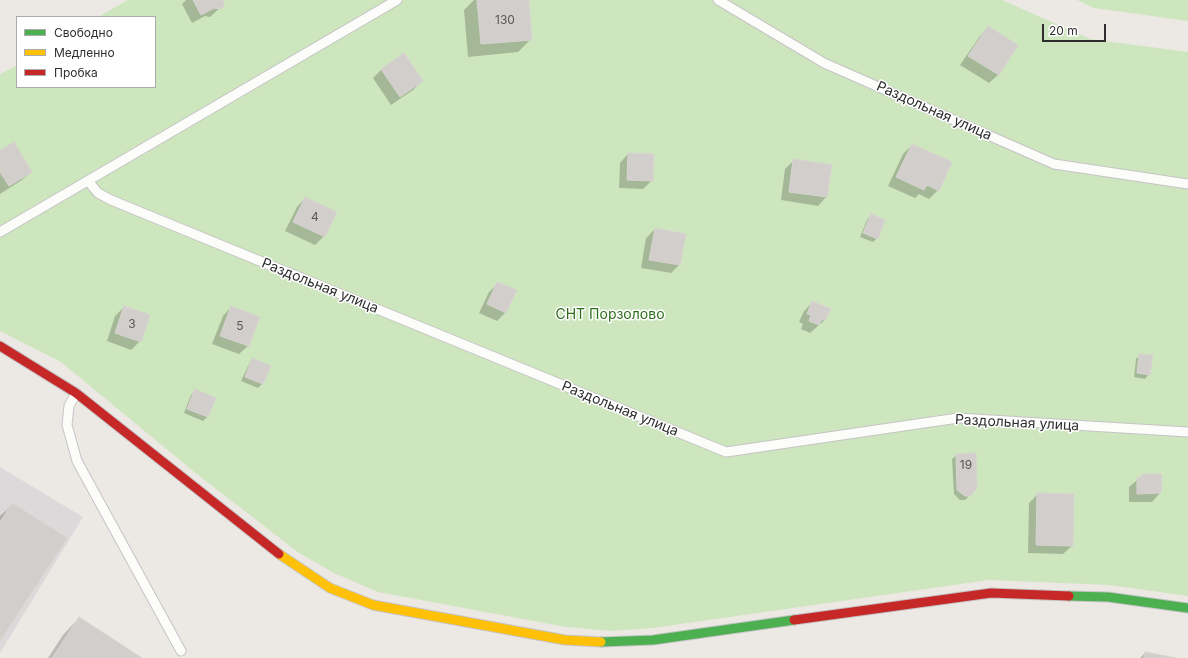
<!DOCTYPE html>
<meta charset="utf-8">
<style>
body{margin:0}
#map{position:relative;width:1188px;height:658px;overflow:hidden;background:#ece8e4;font-family:Inter,sans-serif}
canvas{display:block}
.legend{position:absolute;left:16px;top:16px;width:140px;height:72px;box-sizing:border-box;background:#fff;border:1px solid #ababab;margin:0;padding:5px 7px;list-style:none;font-size:12px;color:#2e2e2e}
.legend li{display:flex;align-items:center;gap:8px;height:20px}
.legend b{width:20px;border:1px solid #ababab}
.scale{position:absolute;left:1042px;top:24px;width:64px;height:18px;box-sizing:border-box;border:2px solid #2e2e2e;border-top:0;padding-left:5px;font-size:12px;line-height:14px;white-space:nowrap;color:#2e2e2e;-webkit-text-stroke:3px #fff;paint-order:stroke}
</style>
<div id="map">
<canvas width="1188" height="658"></canvas>
<ul class="legend">
<li><b style="height:5px;background:#4caf50"></b>Свободно</li>
<li><b style="height:5px;background:#ffc107"></b>Медленно</li>
<li><b style="height:5px;background:#c62828"></b>Пробка</li>
</ul>
<div class="scale">20 m</div>
</div>
<script>
const c = document.querySelector('canvas').getContext('2d');
c.lineJoin = 'round';
function fill(path, color) {
  c.fillStyle = color;
  c.fill(path, 'evenodd');
}
function toPath(rows) {
  const path = new Path2D();
  for (const r of rows) {
    path.moveTo(r[0], r[1]);
    for (let i = 2; i < r.length; i += 2) path.lineTo(r[i], r[i + 1]);
  }
  return path;
}
function stroke(path, color, width, dash) {
  c.strokeStyle = color;
  c.lineWidth = width;
  c.lineCap = dash ? 'butt' : 'round';
  c.setLineDash(dash || []);
  c.stroke(path);
}
function write(font, color, halo, rows, align = 'center') {
  c.font = font + ' Inter,sans-serif';
  c.lineWidth = 3;
  c.setLineDash([]);
  c.textBaseline = 'middle';
  c.strokeStyle = halo;
  c.fillStyle = color;
  for (const [text, x, y, turn = 0] of rows) {
    c.save();
    c.translate(x, y);
    c.rotate((+turn || 0) * Math.PI / 180);
    c.textAlign = isNaN(turn) ? turn : align;
    if (halo) c.strokeText(text, 0, 0);
    c.fillText(text, 0, 0);
    c.restore();
  }
}
fill(toPath([
 [0,467,83,517,0,653]
]), '#dcd9db');
fill(toPath([
 [128,0,1002,0,1090,39,1188,52,1188,596,1109,585,989,580,653,628,611,631,566,627,378,592,336,574,299,553,193,471,61,362,0,331,0,74,17,65,17,87,155,87,155,17,98,17],
 [1077,0,1188,0,1188,21,1094,8]
]), '#cee6be');
fill(toPath([
 [186,0,222,0,222,6,210,17,205,16,192,23,182,4],
 [474,0,528,0,531,39,518,52,468,57,464,10],
 [988,27,1017,46,998,75,989,83,960,65,980,36],
 [381,70,422,81,413,90,391,105,373,78],
 [912,145,938,190,929,199,919,194,915,198,888,186,903,154],
 [0,151,31,172,22,180,0,194],
 [628,154,652,180,643,189,619,188,620,163],
 [794,160,826,197,818,206,781,200,785,169],
 [305,198,324,236,315,245,285,231,297,207],
 [871,215,877,238,873,242,860,237,867,220],
 [655,229,679,265,671,273,641,268,646,238],
 [498,283,506,312,497,321,479,313,489,292],
 [813,302,825,320,810,333,801,329,803,324,799,322,804,311],
 [124,307,140,341,131,350,107,341,115,316],
 [231,307,258,317,248,346,239,354,212,344,223,316],
 [1140,355,1149,374,1145,379,1134,377,1136,359],
 [253,359,269,366,262,384,258,388,241,381,249,364],
 [195,391,215,399,207,417,203,421,184,413,191,395],
 [957,455,976,489,965,500,960,500,954,494,952,459],
 [1143,475,1161,475,1160,493,1152,502,1129,502,1129,487],
 [1038,494,1072,546,1063,554,1028,553,1029,503],
 [13,504,0,639,0,516],
 [79,618,140,658,48,658,63,635],
 [1145,653,1171,658,1140,658]
]), '#0003');
const building = toPath([
 [193,0,223,0,224,2,223,7,219,9,214,8,201,15,193,0],
 [477,0,529,0,532,40,481,44,477,0],
 [988,26,1018,45,999,75,968,56,988,26],
 [404,53,423,81,400,97,381,69,404,53],
 [14,142,32,172,9,186,0,172,0,150,14,142],
 [912,144,952,162,939,191,927,185,924,190,896,177,912,144],
 [628,153,654,154,653,181,627,180,628,153],
 [793,159,832,165,827,197,789,192,793,159],
 [305,197,337,212,325,237,293,222,305,197],
 [871,214,885,220,878,239,863,233,871,214],
 [655,228,686,234,680,265,649,260,655,228],
 [497,282,517,290,506,313,487,304,497,282],
 [812,301,831,309,825,321,822,319,819,325,809,321,811,315,807,314,812,301],
 [124,306,150,315,141,342,115,333,124,306],
 [231,306,260,317,249,346,220,336,231,306],
 [1139,354,1153,355,1150,375,1137,373,1139,354],
 [252,358,271,366,263,384,245,377,252,358],
 [195,389,216,398,208,417,187,409,195,389],
 [976,453,977,489,970,496,965,496,957,490,956,454,976,453],
 [1142,474,1162,474,1161,493,1137,494,1137,477,1142,478,1142,474],
 [1037,493,1074,494,1073,546,1036,545,1037,493],
 [12,503,67,538,0,641,0,522,12,503],
 [79,617,142,658,52,658,79,617],
 [1145,652,1176,658,1144,658,1145,652]
]);
fill(building, '#d1cecb');
stroke(building, '#d7d4d0', 1);
const lane = toPath([
 [718,0,824,63,1054,164,1188,184],
 [89,182,98,193,111,200,726,452,958,418,1188,432],
 [0,232,397,0],
 [76,393,69,406,67,425,77,461,181,651]
]);
const fast = toPath([
 [1069,596,1108,597,1188,608],
 [601,642,653,640,794,620]
]);
const slow = toPath([
 [279,554,330,588,373,605,565,640,601,642]
]);
const jam = toPath([
 [0,346,76,393,279,554],
 [794,620,991,593,1069,596]
]);
stroke(lane, '#c5c4c5', 11);
stroke(fast, '#c5c4c5', 11);
stroke(slow, '#c5c4c5', 11);
stroke(jam, '#c5c4c5', 11);
stroke(lane, '#fcfcfb', 9);
stroke(fast, '#4caf50', 9);
stroke(slow, '#ffc107', 9);
stroke(jam, '#c62828', 9);
write('12px', '#585857', null, [
 ["130",505,20],
 ["4",315,217],
 ["3",132,324],
 ["5",240,326],
 ["19",966,465]
]);
write('14px', '#2e2e2e', '#fff', [
 ["Раздольная улица",934,111,24],
 ["Раздольная улица",320,286,22],
 ["Раздольная улица",620,409,22],
 ["Раздольная улица",1017,423,3]
]);
write('14px', '#2c6e1b', '#fff', [
 ["СНТ Порзолово",610,315]
]);
</script>
